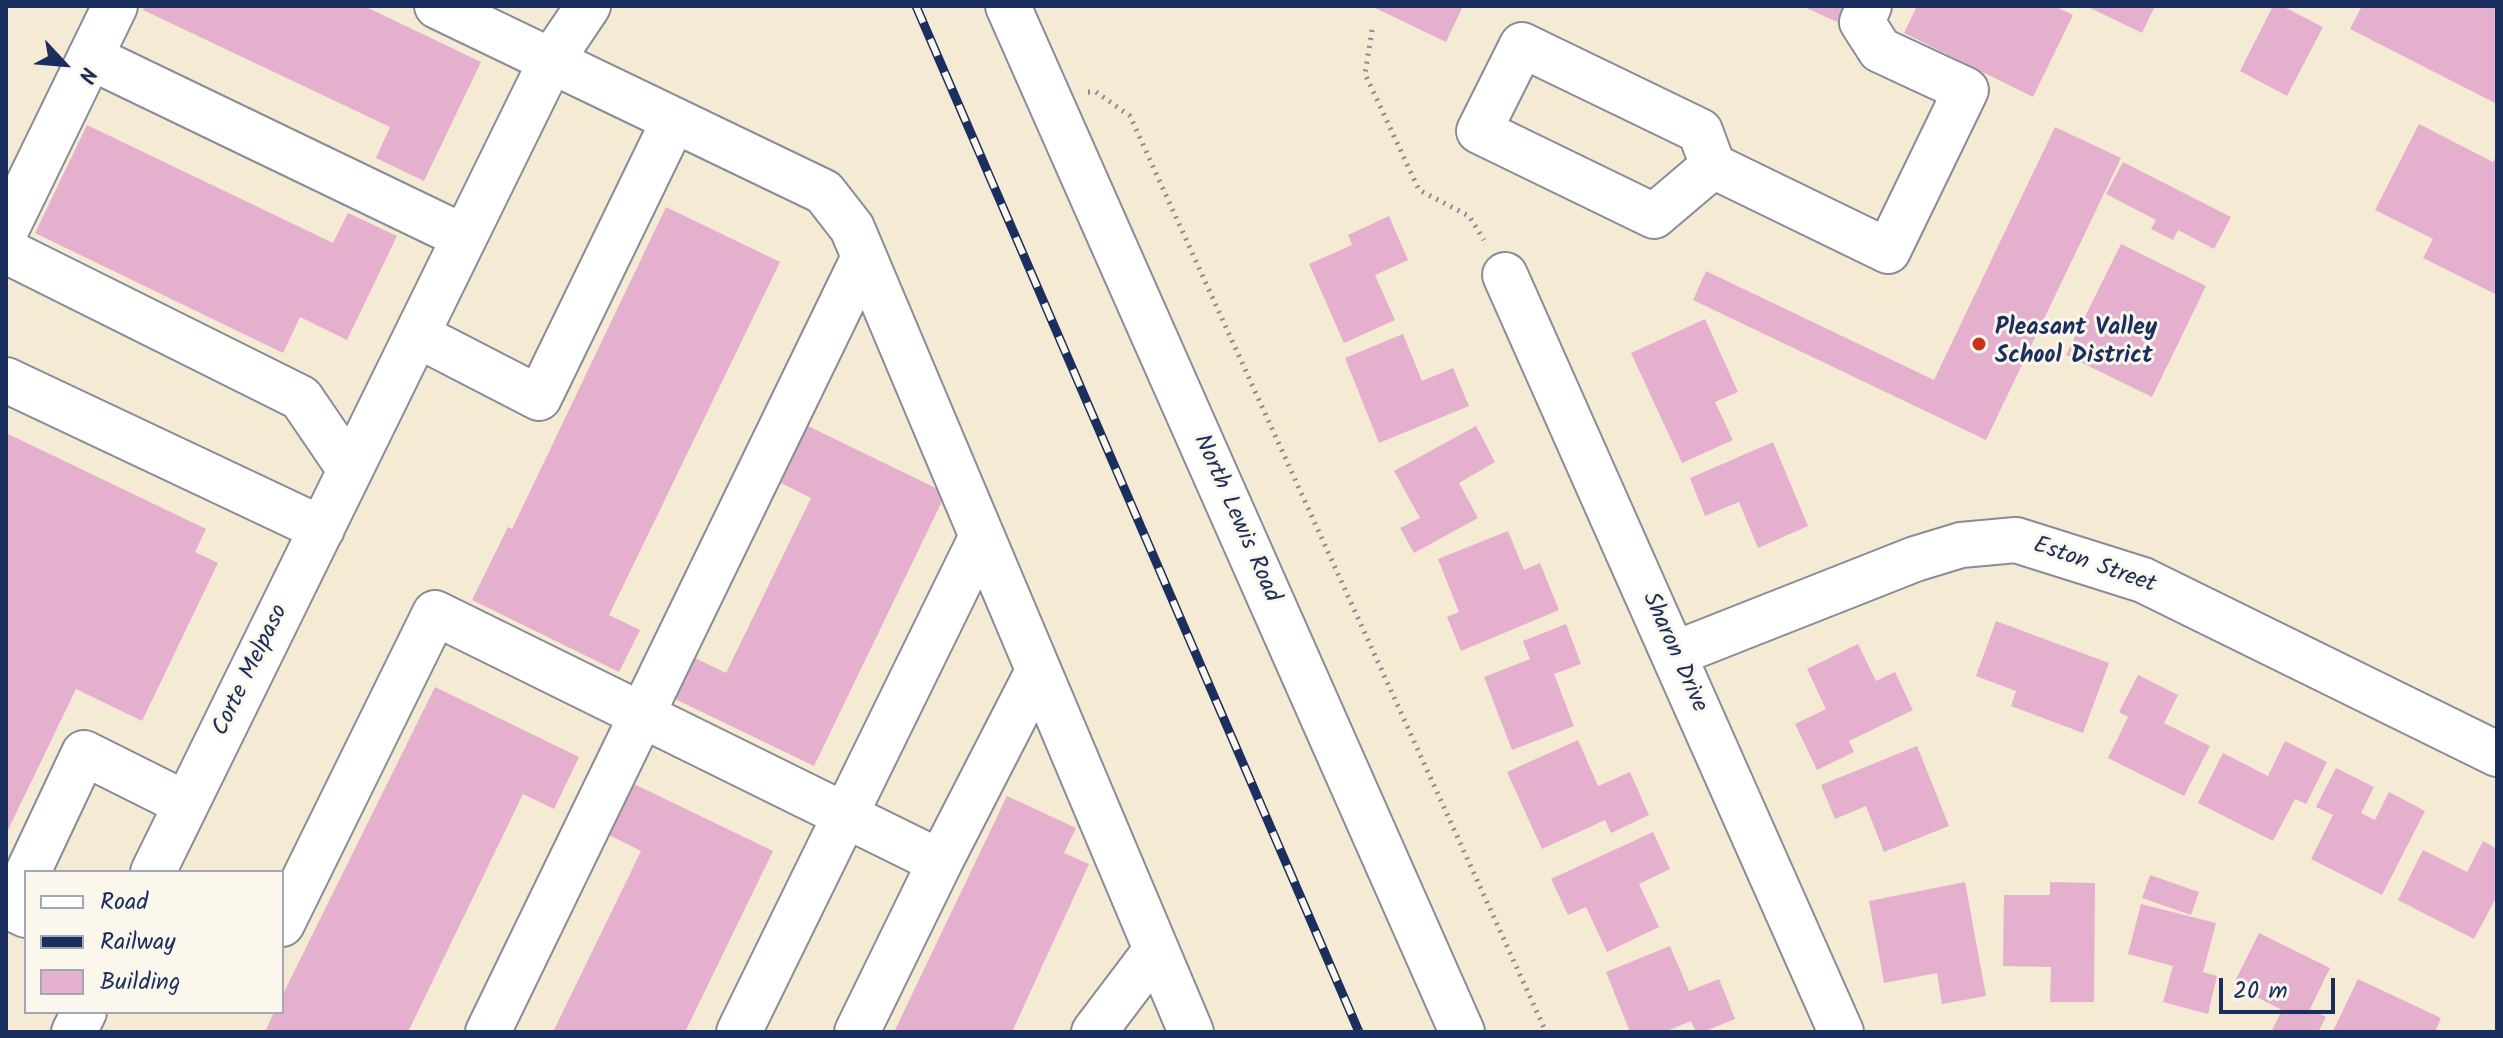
<!DOCTYPE html>
<style>
body{margin:0}
#map{position:relative;width:2503px;height:1038px;overflow:hidden;background:#f5ead4;font-family:Kalam,sans-serif}
canvas{display:block}
.frame{position:absolute;inset:0;border:8px solid #1b2f5e;pointer-events:none}
.legend{position:absolute;left:24px;top:870px;width:260px;height:144px;box-sizing:border-box;background:#fbf7ec;border:2px solid #a1a7b3;margin:0;padding:10px 14px;list-style:none;font-size:24px;color:#1b2f5e}
.legend li{display:flex;align-items:center;gap:16px;height:40px}
.legend b{width:40px;border:2px solid #a1a7b3}
.north{position:absolute;left:24px;top:24px;width:80px;height:80px;-webkit-text-stroke:6px #fbf7ec;paint-order:stroke;rotate:116deg;font-size:22px;font-weight:700;line-height:32px;text-align:center;color:#1b2f5e}
.north::after{content:'';display:block;margin:auto;width:28px;height:36px;background:#1b2f5e;clip-path:polygon(50% 0,100% 100%,50% 72%,0 100%)}
.scale{position:absolute;left:2219px;top:978px;width:116px;height:36px;box-sizing:border-box;border:4px solid #1b2f5e;border-top:0;padding-left:10px;font-size:24px;line-height:28px;white-space:nowrap;color:#1b2f5e;-webkit-text-stroke:6px #fbf7ec;paint-order:stroke}
</style>
<div id="map">
<canvas width="2503" height="1038"></canvas>
<div class="frame"></div>
<ul class="legend">
<li><b style="height:10px;background:#fff"></b>Road</li>
<li><b style="height:10px;background:#1b2f5e"></b>Railway</li>
<li><b style="height:22px;background:#e5b0ce"></b>Building</li>
</ul>
<div class="north">N</div>
<div class="scale">20 m</div>
</div>
<script>
const c = document.querySelector('canvas').getContext('2d');
c.lineJoin = 'round';
function fill(path, color) {
  c.fillStyle = color;
  c.fill(path, 'evenodd');
}
function toPath(rows) {
  const path = new Path2D();
  for (const r of rows) {
    path.moveTo(r[0], r[1]);
    for (let i = 2; i < r.length; i += 2) path.lineTo(r[i], r[i + 1]);
  }
  return path;
}
function stroke(path, color, width, dash) {
  c.strokeStyle = color;
  c.lineWidth = width;
  c.lineCap = dash ? 'butt' : 'round';
  c.setLineDash(dash || []);
  c.stroke(path);
}
function write(font, color, halo, rows, align = 'center') {
  c.font = font + ' Kalam,sans-serif';
  c.lineWidth = 6;
  c.setLineDash([]);
  c.textBaseline = 'middle';
  c.strokeStyle = halo;
  c.fillStyle = color;
  for (const [text, x, y, turn = 0] of rows) {
    c.save();
    c.translate(x, y);
    c.rotate((+turn || 0) * Math.PI / 180);
    c.textAlign = isNaN(turn) ? turn : align;
    if (halo) c.strokeText(text, 0, 0);
    c.fillText(text, 0, 0);
    c.restore();
  }
}
fill(toPath([
 [145,6,364,6,481,62,424,181,376,158,390,127,143,10],
 [1371,6,1463,6,1446,42],
 [1802,6,1844,6,1837,22],
 [1917,6,2054,6,2073,15,2033,97,1904,33],
 [2086,6,2155,6,2142,33],
 [2273,6,2282,6,2323,27,2287,96,2240,71],
 [2362,6,2497,6,2497,104,2350,29],
 [2419,124,2493,162,2497,154,2497,295,2423,258,2433,239,2375,210],
 [87,125,333,243,348,213,397,236,347,340,300,317,283,353,35,233],
 [2055,127,2121,158,1986,440,1693,300,1706,271,1934,380],
 [2123,162,2231,217,2214,249,2178,230,2173,240,2151,229,2156,220,2106,194],
 [666,207,780,262,609,615,640,630,619,672,472,600,508,527,512,529],
 [1389,216,1408,260,1375,275,1395,320,1344,343,1309,264,1352,245,1348,235],
 [2121,244,2206,286,2152,397,2066,355],
 [1705,319,1738,392,1715,402,1733,440,1682,463,1631,353],
 [1403,334,1422,381,1453,368,1469,406,1379,443,1345,358],
 [808,426,946,493,814,766,675,699,695,658,726,673,811,498,781,483],
 [1476,426,1495,462,1459,483,1478,518,1414,553,1400,528,1420,518,1394,471],
 [6,433,206,529,195,552,218,563,142,721,76,689,6,834],
 [1773,442,1808,526,1758,548,1739,502,1705,516,1690,478],
 [1508,531,1524,570,1540,563,1559,610,1461,651,1447,617,1459,612,1438,559],
 [1996,621,2109,663,2083,733,2011,706,2016,691,1976,676],
 [1566,624,1581,664,1554,674,1574,726,1512,750,1484,677,1530,659,1523,641],
 [1858,644,1876,681,1895,672,1913,710,1849,741,1854,752,1817,770,1795,724,1826,709,1807,669],
 [2138,675,2178,695,2164,723,2210,746,2184,796,2108,758,2128,717,2119,712],
 [435,687,579,757,554,809,523,794,408,1032,265,1032,274,1012,282,1012,282,996],
 [1578,740,1598,786,1630,772,1649,815,1611,833,1605,820,1542,849,1507,772],
 [2285,741,2327,762,2306,804,2295,799,2273,841,2198,803,2223,753,2268,776],
 [1917,746,1949,826,1884,852,1866,806,1835,819,1821,785],
 [2336,768,2374,787,2361,813,2375,820,2389,792,2425,811,2382,895,2311,859,2333,815,2316,807],
 [634,784,773,851,685,1032,553,1032,641,851,609,835],
 [1007,796,1076,828,1064,853,1089,864,1012,1032,894,1032],
 [1653,832,1670,869,1639,884,1659,927,1607,952,1586,907,1568,915,1551,879],
 [2483,841,2497,849,2497,896,2474,939,2398,900,2423,850,2467,872],
 [2150,875,2199,892,2191,915,2142,898],
 [1965,882,1986,996,1942,1004,1937,973,1884,983,1869,901],
 [2050,882,2095,883,2094,1002,2050,1002,2051,967,2003,966,2004,895,2050,895],
 [2141,904,2216,923,2203,972,2217,976,2208,1014,2163,1002,2173,966,2128,954],
 [2259,933,2330,968,2310,1009,2326,1017,2318,1032,2271,1032,2282,1010,2233,985],
 [1670,946,1689,991,1719,979,1735,1019,1703,1032,1696,1032,1691,1021,1664,1032,1630,1032,1606,972],
 [2358,979,2441,1018,2435,1032,2333,1031]
]), '#e5b0ce');
const minor = toPath([
 [437,6,824,192,852,228,1191,1032],
 [90,57,464,237],
 [1713,166,1654,216,1479,131,1522,45,1700,131,1713,166,1888,251,1966,90,1880,50,1862,22,1869,6],
 [6,230,115,6],
 [6,251,301,398,350,470],
 [1505,275,1841,1032],
 [417,335,539,398,674,120],
 [6,380,322,529],
 [1674,654,1915,559,1961,545,2016,540,2143,580,2497,754],
 [28,872,84,753,186,804],
 [153,872,551,61,588,6],
 [26,875,11,908,26,915],
 [282,924,435,613,940,862,1038,671],
 [74,1032,84,1012],
 [488,1032,864,257],
 [739,1032,982,536],
 [857,1032,940,862],
 [1094,1032,1156,950]
]);
const major = toPath([
 [1008,6,1462,1032]
]);
stroke(minor, '#888c99', 48);
stroke(major, '#888c99', 48);
stroke(toPath([
 [1372,30,1365,74,1419,190,1469,216,1484,240],
 [1088,92,1096,92,1130,116,1546,1032]
]), '#888c99', 5, [2, 6]);
stroke(minor, '#fff', 44);
stroke(major, '#fff', 44);
const rail = toPath([
 [916,6,1359,1032]
]);
stroke(rail, '#1b2f5e', 9);
stroke(rail, '#fbf7ec', 6, [18]);
for (const [x, y, r, color] of [
 [1979,344,8,"#c8321e"]
]) {
  const dot = new Path2D();
  dot.arc(x, y, r, 0, 2 * Math.PI);
  c.fillStyle = color;
  c.fill(dot);
  stroke(dot, '#fbf7ec', 3);
}
write('bold 24px', '#1b2f5e', '#fbf7ec', [
 ["Pleasant Valley",1995,330],
 ["School District",1995,358]
], 'left');
write('24px', '#1b2f5e', '#fbf7ec', [
 ["North Lewis Road",1235,519,66],
 ["Eston Street",2094,567,19],
 ["Sharon Drive",1673,653,66],
 ["Corte Melpaso",252,671,-64]
]);
</script>
